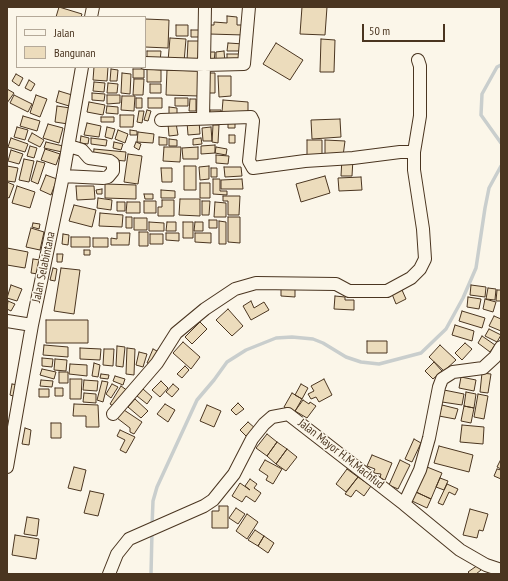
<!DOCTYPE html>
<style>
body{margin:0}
#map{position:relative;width:508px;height:581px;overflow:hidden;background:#fbf6e9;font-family:"PT Sans Narrow",sans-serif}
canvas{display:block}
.frame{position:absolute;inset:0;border:8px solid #4a3520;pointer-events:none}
.legend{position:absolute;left:16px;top:16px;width:130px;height:52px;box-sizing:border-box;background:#fbf6e9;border:1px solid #b4a999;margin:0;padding:5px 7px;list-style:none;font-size:12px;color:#4a3520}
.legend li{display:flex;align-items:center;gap:8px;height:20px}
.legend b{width:20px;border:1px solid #b4a999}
.scale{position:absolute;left:362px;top:24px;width:83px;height:18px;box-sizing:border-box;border:2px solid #4a3520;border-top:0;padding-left:5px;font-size:12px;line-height:14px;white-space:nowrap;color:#4a3520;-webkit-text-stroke:3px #fbf6e9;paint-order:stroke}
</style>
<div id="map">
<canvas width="508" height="581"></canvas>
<div class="frame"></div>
<ul class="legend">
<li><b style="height:5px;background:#fbf6e9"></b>Jalan</li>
<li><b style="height:11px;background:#ecdcbc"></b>Bangunan</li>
</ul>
<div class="scale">50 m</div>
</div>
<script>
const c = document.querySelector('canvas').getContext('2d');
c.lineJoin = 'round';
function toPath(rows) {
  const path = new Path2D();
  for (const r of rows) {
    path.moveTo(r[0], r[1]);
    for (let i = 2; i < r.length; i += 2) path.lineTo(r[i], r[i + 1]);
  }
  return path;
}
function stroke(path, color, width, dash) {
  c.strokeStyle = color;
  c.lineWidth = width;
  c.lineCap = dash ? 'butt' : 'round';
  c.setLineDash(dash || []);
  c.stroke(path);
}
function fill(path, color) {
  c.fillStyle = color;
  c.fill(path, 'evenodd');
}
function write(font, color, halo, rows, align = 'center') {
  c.font = font + ' "PT Sans Narrow",sans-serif';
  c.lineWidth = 3;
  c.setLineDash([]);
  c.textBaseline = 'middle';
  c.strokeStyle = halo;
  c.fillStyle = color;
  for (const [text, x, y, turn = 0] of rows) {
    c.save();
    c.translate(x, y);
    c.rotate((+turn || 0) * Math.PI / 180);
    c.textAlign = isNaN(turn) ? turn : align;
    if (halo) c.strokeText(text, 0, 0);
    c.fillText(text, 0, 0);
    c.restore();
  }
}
stroke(toPath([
 [501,65,497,67,482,94,481,115,501,143],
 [152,526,153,501,157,487,197,400,214,380,227,362,246,350,276,338,292,337,313,339,323,343,346,357,361,362,379,364,421,353,446,329,463,298,476,268,485,208,489,188,501,166],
 [151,574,152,532]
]), '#c9cecd', 3.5);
const building = toPath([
 [59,7,82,14,81,17,56,17,59,7],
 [302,7,327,7,325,35,300,34,302,7],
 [227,16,237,17,237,25,244,25,244,35,209,34,209,25,214,25,214,22,227,23,227,16],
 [145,19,169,20,168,48,145,47,145,19],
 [176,25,188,25,188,36,176,36,176,25],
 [191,30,203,30,203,37,191,37,191,30],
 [170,38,186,39,184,62,168,61,170,38],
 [321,39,335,40,334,72,320,72,321,39],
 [188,41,199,41,198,61,187,61,188,41],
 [228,43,244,44,244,51,227,51,228,43],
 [276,43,303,60,290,80,263,64,276,43],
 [147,51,161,51,160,62,147,61,147,51],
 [224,51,225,62,216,63,216,52,224,51],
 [208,52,215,52,214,62,208,62,208,52],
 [227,54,241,54,240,62,227,62,227,54],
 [94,67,108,67,107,81,93,80,94,67],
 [111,69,118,70,117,81,110,81,111,69],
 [133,69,144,69,144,78,133,78,133,69],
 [147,69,161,70,161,82,147,82,147,69],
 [167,70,200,71,199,96,166,95,167,70],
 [122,73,131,74,130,94,121,93,122,73],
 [206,73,215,73,215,93,206,93,206,73],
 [16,74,23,78,19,86,12,81,16,74],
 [218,76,231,76,231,96,219,97,218,76],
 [134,79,144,79,143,95,133,95,134,79],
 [29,80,35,84,31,91,25,88,29,80],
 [94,82,105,83,104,92,93,91,94,82],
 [108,83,118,84,117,93,107,93,108,83],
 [150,84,161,84,161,93,150,93,150,84],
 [7,89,14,93,7,103,7,89],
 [59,91,72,95,69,106,56,102,59,91],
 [92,93,105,94,104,101,92,100,92,93],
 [14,95,32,104,28,112,10,103,14,95],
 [36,95,47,99,40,117,30,113,36,95],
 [107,95,120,95,120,103,107,104,107,95],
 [122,96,135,96,134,111,121,110,122,96],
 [136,98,142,98,142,108,136,108,136,98],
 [148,98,162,98,162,108,148,108,148,98],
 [175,98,188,98,188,106,175,106,175,98],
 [190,99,196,99,196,111,189,111,190,99],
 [223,100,248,102,248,113,222,112,223,100],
 [89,102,105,105,103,115,87,112,89,102],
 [57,106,70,108,68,124,55,122,57,106],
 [107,106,118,107,118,114,106,113,107,106],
 [169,107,177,108,177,116,169,115,169,107],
 [147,110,151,111,148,121,144,120,147,110],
 [210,110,221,110,221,116,210,116,210,110],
 [139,111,144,111,142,123,137,122,139,111],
 [120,115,134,115,133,127,120,127,120,115],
 [23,116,40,121,37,131,20,126,23,116],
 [101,117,114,117,114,122,101,122,101,117],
 [340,119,341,137,312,139,311,120,340,119],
 [199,121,200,134,188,135,187,122,199,121],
 [228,122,235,122,235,128,228,128,228,122],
 [87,123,101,126,99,137,84,135,87,123],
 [176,123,178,135,169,136,168,124,176,123],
 [48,124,63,128,59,143,43,138,48,124],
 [213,125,219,125,218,143,212,142,213,125],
 [17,127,28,130,25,140,14,137,17,127],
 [107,127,115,129,112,139,105,137,107,127],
 [211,127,212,141,203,141,202,128,211,127],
 [118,130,128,134,125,143,115,139,118,130],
 [130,130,137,131,137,135,130,135,130,130],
 [138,132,154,134,153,143,137,142,138,132],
 [32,133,44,140,40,147,28,141,32,133],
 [229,135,235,135,235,143,229,143,229,135],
 [81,136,89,138,88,144,80,143,81,136],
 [159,137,167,138,167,145,159,145,159,137],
 [11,138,28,144,25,152,8,147,11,138],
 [91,138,107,140,106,146,91,144,91,138],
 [201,138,202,144,193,145,193,139,201,138],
 [169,139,177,140,177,146,169,146,169,139],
 [307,140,322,140,322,159,307,159,307,140],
 [325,140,345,141,343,156,325,157,325,140],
 [46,142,63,146,62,152,44,148,46,142],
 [114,142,123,144,121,150,113,148,114,142],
 [136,142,141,144,139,150,134,147,136,142],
 [215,145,215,153,201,154,201,146,215,145],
 [30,146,37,148,34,158,27,156,30,146],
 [164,147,181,147,180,162,163,161,164,147],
 [198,147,198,159,183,159,182,148,198,147],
 [216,147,227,149,226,155,215,153,216,147],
 [45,149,60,154,56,165,41,160,45,149],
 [94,149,126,152,125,161,93,158,94,149],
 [11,150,23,154,19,164,8,161,11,150],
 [128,154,142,156,138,184,124,182,128,154],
 [216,155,229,156,228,164,216,163,216,155],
 [342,158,353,159,352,176,341,176,342,158],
 [24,159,34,161,29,182,19,180,24,159],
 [37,161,45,163,38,184,31,181,37,161],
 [7,166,18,168,15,182,7,181,7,166],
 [184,166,196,166,196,190,184,190,184,166],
 [209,166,209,179,200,180,199,167,209,166],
 [224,167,241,167,242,176,225,177,224,167],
 [161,168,172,168,172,182,162,182,161,168],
 [211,168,217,168,217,177,211,177,211,168],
 [46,175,57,179,51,195,40,190,46,175],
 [325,176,330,193,301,202,296,184,325,176],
 [361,177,362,190,339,191,338,178,361,177],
 [213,179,220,179,220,191,227,191,227,195,213,194,213,179],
 [242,179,243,189,221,189,221,180,242,179],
 [7,182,14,185,9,198,7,197,7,182],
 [200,183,210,183,210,198,200,198,200,183],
 [105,184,136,185,136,199,105,198,105,184],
 [17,186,35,192,30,208,12,203,17,186],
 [76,186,94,186,95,199,77,200,76,186],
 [102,189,102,194,97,194,96,190,102,189],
 [161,190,175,191,175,198,161,198,161,190],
 [144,194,153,194,153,199,145,199,144,194],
 [223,196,240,196,239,215,228,215,228,201,223,201,223,196],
 [98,198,112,200,111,210,97,208,98,198],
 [180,199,200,199,200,216,179,215,180,199],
 [162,200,174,200,174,216,158,216,158,207,162,207,162,200],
 [144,201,156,201,156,213,144,213,144,201],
 [202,201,210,201,209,215,202,215,202,201],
 [117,202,125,202,125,211,117,211,117,202],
 [127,202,140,202,140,213,126,213,127,202],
 [215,202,226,203,226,217,214,217,215,202],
 [74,205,96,210,92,227,69,221,74,205],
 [100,213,123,215,122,227,99,226,100,213],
 [126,217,132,217,132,228,126,228,126,217],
 [228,217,240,217,240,243,228,242,228,217],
 [134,218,147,218,147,230,134,230,134,218],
 [209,220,217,220,217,228,209,228,209,220],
 [219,221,226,222,226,244,219,244,219,221],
 [149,222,164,223,164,231,149,231,149,222],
 [167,222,176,222,176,231,166,231,167,222],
 [183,222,193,222,193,238,183,238,183,222],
 [195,222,203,222,203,231,194,231,195,222],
 [33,223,40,224,39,229,32,227,33,223],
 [31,228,44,232,40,250,26,247,31,228],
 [139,232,148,232,148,246,139,246,139,232],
 [117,233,130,233,129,245,111,245,111,238,117,239,117,233],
 [166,233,179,233,179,241,166,240,166,233],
 [195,233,211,233,211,243,195,242,195,233],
 [63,234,69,235,68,245,62,244,63,234],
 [150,234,163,234,163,244,150,244,150,234],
 [71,237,90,237,90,247,71,247,71,237],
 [93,238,108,238,108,247,93,247,93,238],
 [7,248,28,252,25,268,7,265,7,248],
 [84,250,90,250,90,255,84,255,84,250],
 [57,254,63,254,62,262,57,262,57,254],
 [33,259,40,260,38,274,31,273,33,259],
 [53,268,57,269,55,281,50,280,53,268],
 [61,268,80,270,74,314,54,311,61,268],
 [11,285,22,289,17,301,7,298,11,285],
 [471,285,486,287,485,297,470,295,471,285],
 [281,287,295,287,295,297,281,296,281,287],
 [488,288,496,289,495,300,486,299,488,288],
 [402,290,406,299,396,304,392,294,402,290],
 [497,290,501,290,501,301,496,301,497,290],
 [335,296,345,297,345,300,354,300,354,310,334,309,335,296],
 [468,297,481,299,479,309,467,307,468,297],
 [485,299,496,302,493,312,483,309,485,299],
 [8,301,15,304,11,311,7,309,8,301],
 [251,301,254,308,264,302,269,310,251,320,243,306,251,301],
 [228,309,243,326,232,336,216,320,228,309],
 [462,311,485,318,482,328,459,321,462,311],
 [494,316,501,319,501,331,489,326,494,316],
 [46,320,88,320,88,343,46,343,46,320],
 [200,322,207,329,192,344,185,337,200,322],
 [455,325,474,331,472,341,452,335,455,325],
 [489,329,501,335,497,342,485,336,489,329],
 [482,336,495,345,490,352,478,343,482,336],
 [367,341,387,341,387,353,367,353,367,341],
 [183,342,200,357,191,369,173,353,183,342],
 [465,343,472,349,462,360,455,353,465,343],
 [44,345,68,347,68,357,43,355,44,345],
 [440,345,456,360,444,371,429,357,440,345],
 [117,346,125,347,123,367,116,366,117,346],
 [80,348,101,349,100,360,80,359,80,348],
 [127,348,135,349,134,375,126,374,127,348],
 [104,349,114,349,113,366,103,365,104,349],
 [153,349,159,352,154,365,147,363,153,349],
 [139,352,147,354,143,367,136,365,139,352],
 [42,358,53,359,52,367,42,366,42,358],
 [55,359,67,360,66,371,54,370,55,359],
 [434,362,442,371,433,379,425,371,434,362],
 [94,363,100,365,98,377,92,376,94,363],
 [70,364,87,365,87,376,69,374,70,364],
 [185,366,189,370,182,378,177,374,185,366],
 [42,369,56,372,54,379,40,375,42,369],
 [59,372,68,372,68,383,59,383,59,372],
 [482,373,491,374,488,393,480,392,482,373],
 [101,374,109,375,108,379,100,378,101,374],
 [115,376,125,379,123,385,113,381,115,376],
 [461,377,476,380,474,391,459,388,461,377],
 [70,379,82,379,81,399,70,399,70,379],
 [324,379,332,395,319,402,316,397,311,399,308,394,314,391,311,386,324,379],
 [41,380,53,381,52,387,40,386,41,380],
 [84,380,98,381,97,391,83,390,84,380],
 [102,381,108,382,103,402,97,400,102,381],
 [161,381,168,388,160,397,152,390,161,381],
 [12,384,18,385,16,397,10,395,12,384],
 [112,384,118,387,111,398,106,394,112,384],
 [173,384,179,389,172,397,166,392,173,384],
 [301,384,308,388,302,399,295,395,301,384],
 [121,386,128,391,117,408,110,404,121,386],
 [55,388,63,388,63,396,55,396,55,388],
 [39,389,49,389,49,397,39,397,39,389],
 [143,389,152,397,147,404,137,396,143,389],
 [444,390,464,394,462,405,442,402,444,390],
 [466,392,476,394,474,408,464,406,466,392],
 [84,393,96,394,96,403,83,402,84,393],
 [292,393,302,399,294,413,284,407,292,393],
 [478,394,488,396,484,419,474,417,478,394],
 [135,399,148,411,141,418,128,407,135,399],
 [303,400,309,404,310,402,316,406,307,418,295,411,303,400],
 [238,403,244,409,236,415,231,410,238,403],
 [74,404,98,405,99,427,86,427,86,416,73,416,74,404],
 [165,404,175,410,168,422,157,414,165,404],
 [207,405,221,411,214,427,200,421,207,405],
 [442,405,458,409,455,419,439,416,442,405],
 [464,406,474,408,471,423,461,421,464,406],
 [124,410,142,422,134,434,130,432,130,428,117,418,124,410],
 [248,422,256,429,248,438,240,430,248,422],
 [51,423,61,423,61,438,51,438,51,423],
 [462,425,484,427,483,444,460,442,462,425],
 [25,428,31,430,29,445,22,444,25,428],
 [120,430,135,437,126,453,120,450,125,440,117,436,120,430],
 [267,434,277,442,267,456,256,448,267,434],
 [414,439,421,443,412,462,405,459,414,439],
 [277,442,287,449,276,464,267,456,277,442],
 [439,446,473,455,469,472,434,463,439,446],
 [287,449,297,457,286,471,276,464,287,449],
 [372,455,392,463,385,480,380,478,381,474,373,473,375,469,367,466,372,455],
 [501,459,501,469,497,467,501,459],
 [265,460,282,469,273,484,266,480,268,476,259,470,265,460],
 [400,460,410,465,398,489,389,485,400,460],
 [74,467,86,470,81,491,68,488,74,467],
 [427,467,442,473,431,499,416,492,427,467],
 [347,469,358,477,346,492,336,484,347,469],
 [497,469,501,470,501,479,494,476,497,469],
 [358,477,371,486,364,496,356,490,351,497,345,494,358,477],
 [440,478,448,481,444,490,436,487,440,478],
 [250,479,257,484,254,488,261,493,255,502,246,496,242,502,232,496,240,483,250,490,245,486,250,479],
 [447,484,458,489,455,495,449,492,443,505,438,503,447,484],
 [90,491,104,494,98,516,84,513,90,491],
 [416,492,431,499,427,508,412,501,416,492],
 [219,506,228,506,228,528,212,528,212,511,219,511,219,506],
 [236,508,245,514,238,524,229,518,236,508],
 [470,509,488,514,483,531,479,530,477,538,463,535,470,509],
 [247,514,258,522,247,539,236,531,247,514],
 [27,517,39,519,37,536,24,534,27,517],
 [255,530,264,536,258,546,248,540,255,530],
 [15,535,39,539,36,559,12,555,15,535],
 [264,536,274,543,268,553,258,546,264,536],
 [478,565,481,570,476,574,470,574,468,572,478,565]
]);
fill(building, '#ecdcbc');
stroke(building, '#4a3520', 1);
const minor = toPath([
 [91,17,93,7],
 [145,63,204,65,244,64,249,7],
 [203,118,205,7],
 [161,120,251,117,253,121,249,161,253,168,305,161,353,158,400,152,414,152],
 [63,176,103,178,108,177,113,171,113,163,110,161,89,158,82,150,69,146],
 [7,321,32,325],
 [113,414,157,363,176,333,205,309,235,289,256,283,336,284,349,291,387,291,411,278,420,269,425,259,423,229,414,170,414,152,420,116,420,66,418,60],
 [7,467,32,325,63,176,82,67],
 [404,504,420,470,429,438,439,387,442,379,453,372,483,368,495,357,501,347],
 [109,574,117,554,129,539,204,506,213,500,234,474,252,439,264,424,272,417,288,414,404,504,460,550,486,565,501,570]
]);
stroke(minor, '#4a3520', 14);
stroke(minor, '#fbf6e9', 12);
write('12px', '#4a3520', '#fbf6e9', [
 ["Jalan Selabintana",44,267,-78],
 ["Jalan Mayor H.M.Machfud",341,454,38]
]);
</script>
